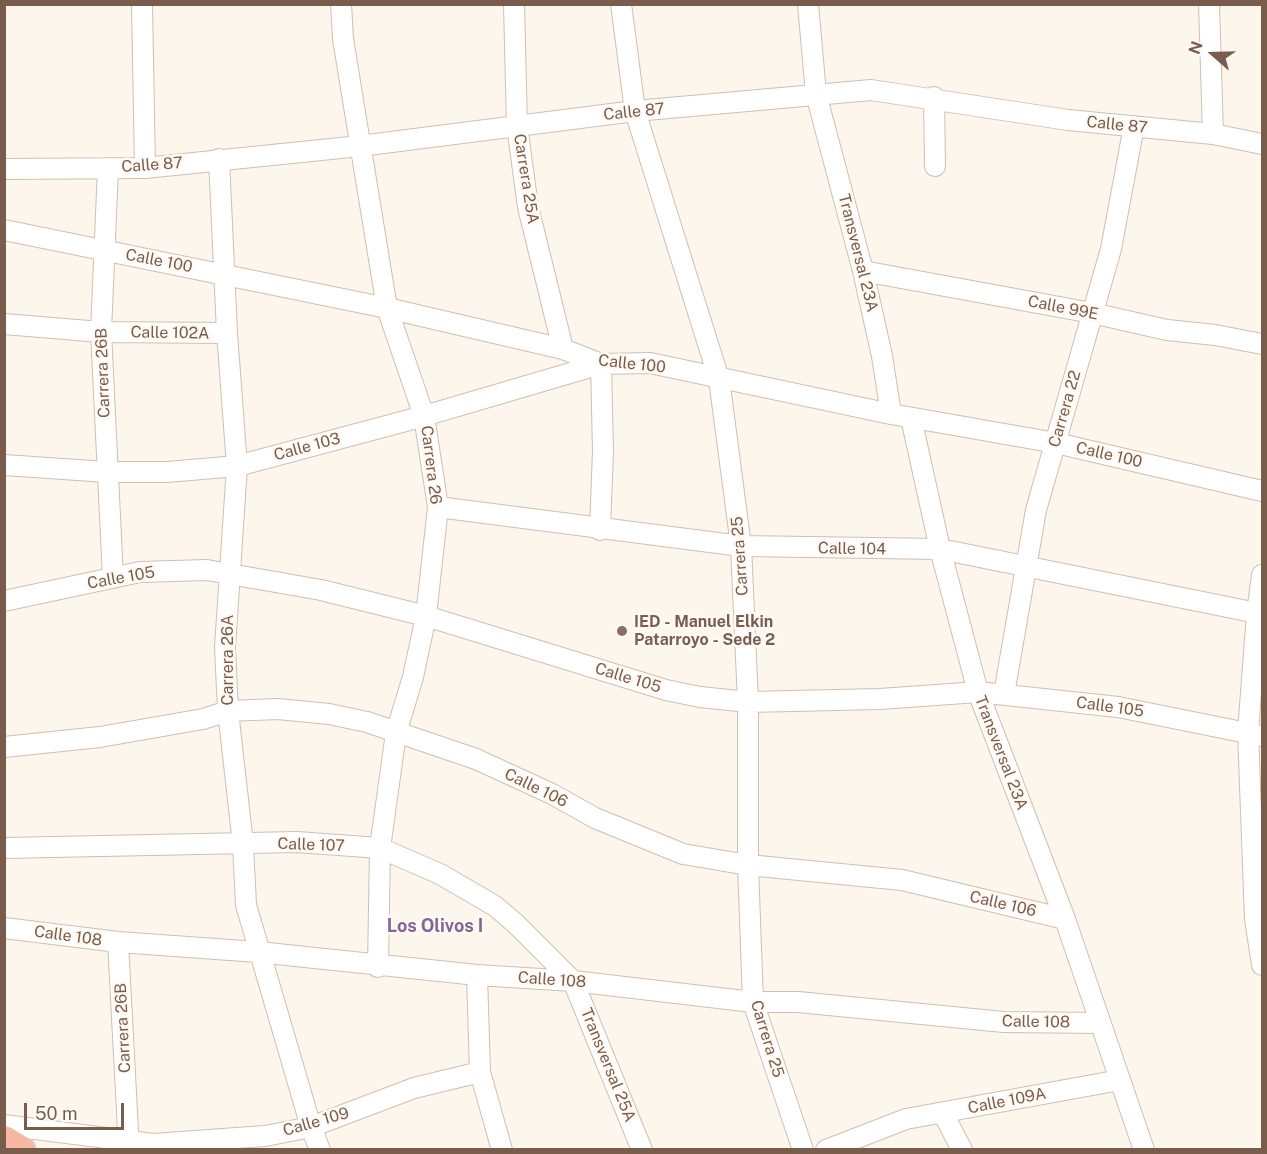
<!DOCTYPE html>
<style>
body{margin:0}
#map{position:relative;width:1267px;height:1154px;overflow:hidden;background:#fdf6ec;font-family:"Public Sans",sans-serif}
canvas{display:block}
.frame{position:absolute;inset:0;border:6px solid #7a5c4d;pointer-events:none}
.north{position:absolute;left:1183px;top:24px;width:60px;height:60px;-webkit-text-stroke:4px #fffaf3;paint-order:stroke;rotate:290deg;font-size:16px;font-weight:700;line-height:24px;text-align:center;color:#7a5c4d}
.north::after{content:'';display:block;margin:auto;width:21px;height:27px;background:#7a5c4d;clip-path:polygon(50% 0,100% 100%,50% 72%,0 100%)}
.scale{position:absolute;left:24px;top:1103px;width:100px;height:27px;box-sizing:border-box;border:3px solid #7a5c4d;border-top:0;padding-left:8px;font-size:18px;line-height:21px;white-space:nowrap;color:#7a5c4d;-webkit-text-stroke:4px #fffaf3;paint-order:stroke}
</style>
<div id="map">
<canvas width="1267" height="1154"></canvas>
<div class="frame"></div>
<div class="north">N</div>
<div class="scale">50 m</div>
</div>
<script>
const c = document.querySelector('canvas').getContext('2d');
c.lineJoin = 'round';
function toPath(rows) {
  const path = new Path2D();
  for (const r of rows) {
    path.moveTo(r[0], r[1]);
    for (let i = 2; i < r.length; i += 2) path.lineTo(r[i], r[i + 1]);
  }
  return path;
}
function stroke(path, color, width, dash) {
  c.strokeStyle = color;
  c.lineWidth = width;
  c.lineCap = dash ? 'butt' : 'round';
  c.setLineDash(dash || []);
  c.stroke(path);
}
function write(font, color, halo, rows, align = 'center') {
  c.font = font + ' "Public Sans",sans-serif';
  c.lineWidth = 5;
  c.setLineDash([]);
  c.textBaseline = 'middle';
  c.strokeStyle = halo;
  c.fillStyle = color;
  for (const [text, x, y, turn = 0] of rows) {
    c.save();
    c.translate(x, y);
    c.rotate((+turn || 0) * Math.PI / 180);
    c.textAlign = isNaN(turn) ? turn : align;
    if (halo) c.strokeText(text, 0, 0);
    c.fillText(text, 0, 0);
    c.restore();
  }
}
const minor = toPath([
 [142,4,145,168],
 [341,4,343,39,387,308,424,416,438,507,426,616,413,677,396,733,380,848,378,967],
 [514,4,517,126,528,207,563,349],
 [621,4,635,111,719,379,741,546,748,702,748,865,753,1002,803,1150],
 [808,4,816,94,863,271,882,356,891,414],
 [1209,4,1213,134],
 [934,97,935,166],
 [219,159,227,333,237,466,225,647,228,711,243,844,246,905,311,1127,320,1150],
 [108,168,101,332,113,578],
 [4,169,145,168,360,146,635,111,871,90,1068,120,1213,134,1262,144],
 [4,230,387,308,563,349,601,364,650,363,891,414,1056,443,1262,491],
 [863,271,1092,313,1167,330,1215,335,1262,344],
 [4,324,101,332,227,333],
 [911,418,940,549,978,692,1065,919,1144,1150],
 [4,465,107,472,167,472,237,466,424,416,601,364],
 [438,507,741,546,940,549,1262,614],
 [600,530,603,451,601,364],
 [1262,575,1257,613,1248,732,1255,919,1262,965],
 [4,601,140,572,207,570,321,590,426,616,666,690,700,697,748,702,880,699,978,692,1118,707,1262,736],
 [1004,694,1036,510,1111,249,1134,126],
 [4,747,100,737,203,719,228,711,278,709,329,714,367,722,476,759,552,794,595,818,683,854,748,865,902,880,1065,919],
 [4,848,297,842,380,848,440,874,495,906,516,924,573,981,642,1150],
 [4,928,118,942,258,952,477,975,573,981,753,1002,798,1002,1004,1022,1100,1023],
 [118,942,129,1150],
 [477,975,480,1072,502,1150],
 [943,1113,962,1150],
 [4,1125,153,1144,265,1136,311,1127,414,1088,480,1072],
 [826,1150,906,1119,1120,1080]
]);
const highway = toPath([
 [4,1140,21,1150]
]);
stroke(minor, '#d1beb0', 22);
stroke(highway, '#dad1cd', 31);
stroke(minor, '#fff', 20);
stroke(highway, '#f7b7a3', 28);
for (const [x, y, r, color] of [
 [622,631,6,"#8d6e63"]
]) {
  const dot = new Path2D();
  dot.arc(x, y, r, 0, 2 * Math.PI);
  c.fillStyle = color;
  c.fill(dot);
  stroke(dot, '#fffaf3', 2);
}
write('16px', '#7a5c4d', '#fffaf3', [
 ["Calle 87",634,112,-6],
 ["Calle 87",1117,125,6],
 ["Calle 87",152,165,-4],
 ["Carrera 25A",526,179,81],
 ["Transversal 23A",858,253,76],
 ["Calle 100",159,261,11],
 ["Calle 99E",1063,308,11],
 ["Calle 102A",170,333,1],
 ["Calle 100",632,364,6],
 ["Carrera 26B",103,373,-92],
 ["Carrera 22",1065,409,-74],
 ["Calle 103",307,447,-15],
 ["Calle 100",1109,455,13],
 ["Carrera 26",431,465,83],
 ["Calle 104",852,549,1],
 ["Carrera 25",740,556,-94],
 ["Calle 105",121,578,-10],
 ["Carrera 26A",228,660,-90],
 ["Calle 105",628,678,17],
 ["Calle 105",1110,707,8],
 ["Transversal 23A",1001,753,69],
 ["Calle 106",536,788,26],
 ["Calle 107",311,845,2],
 ["Calle 106",1003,904,13],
 ["Calle 108",68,936,8],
 ["Calle 108",552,980,4],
 ["Calle 108",1036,1022,1],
 ["Carrera 26B",123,1028,-93],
 ["Carrera 25",767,1039,73],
 ["Transversal 25A",608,1065,68],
 ["Calle 109A",1007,1101,-11],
 ["Calle 109",316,1122,-16]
]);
write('bold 16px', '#785e54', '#fffaf3', [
 ["IED - Manuel Elkin",634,622],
 ["Patarroyo - Sede 2",634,640]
], 'left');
write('bold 18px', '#846695', '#fffaf3', [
 ["Los Olivos I",435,926]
]);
</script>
